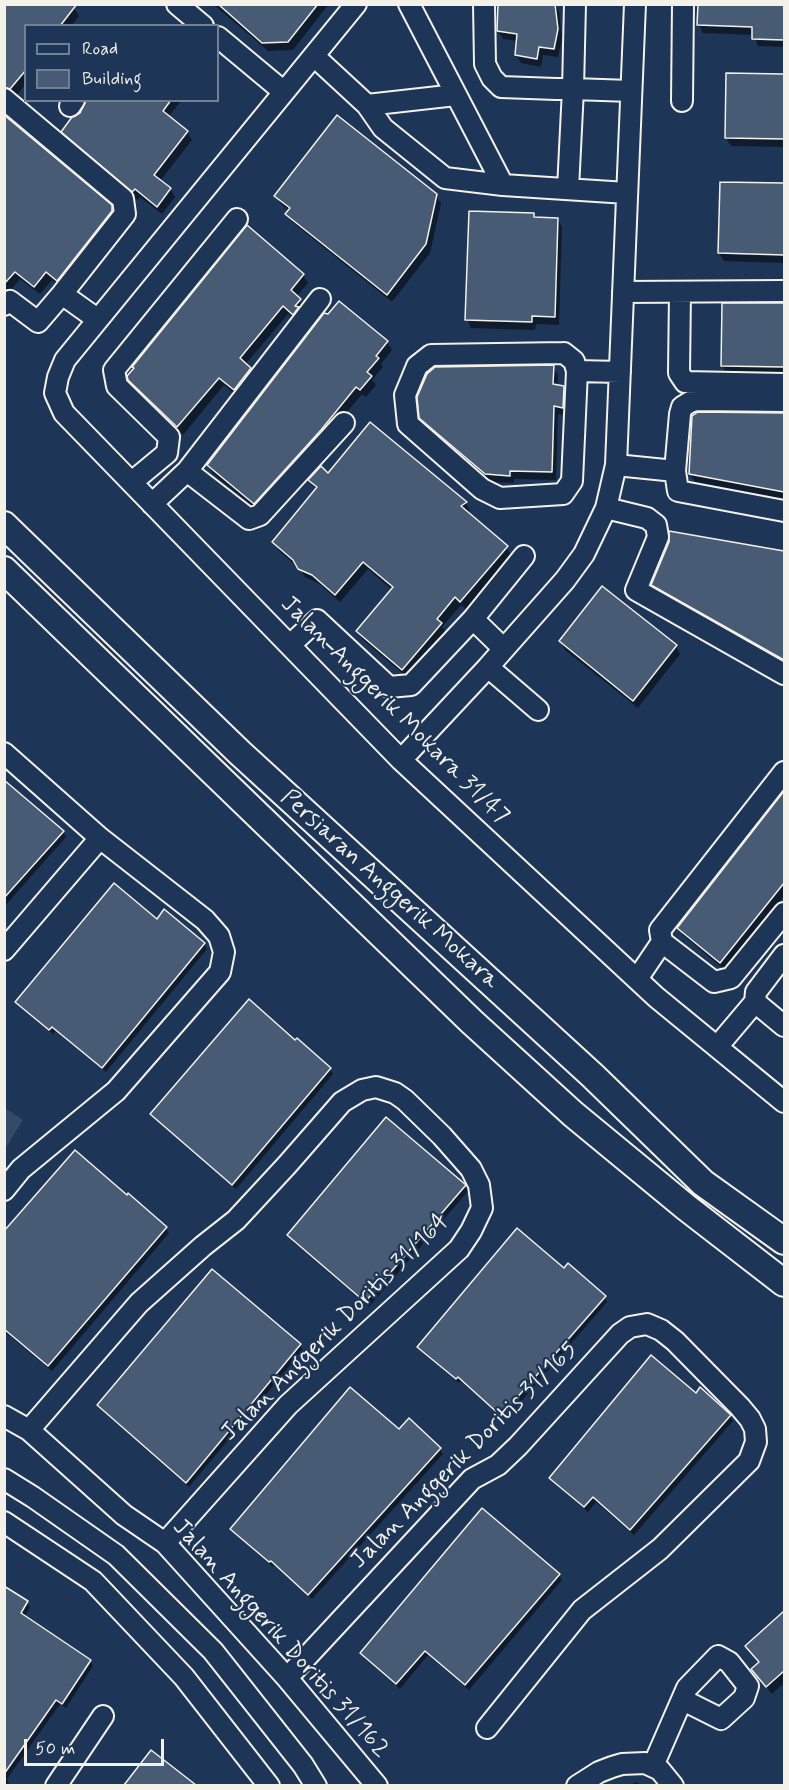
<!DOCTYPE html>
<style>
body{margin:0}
#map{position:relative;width:789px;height:1790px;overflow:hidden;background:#1d3557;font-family:Mynerve,sans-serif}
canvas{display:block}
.frame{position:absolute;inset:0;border:6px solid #f4f1e8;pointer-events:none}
.legend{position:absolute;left:24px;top:24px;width:195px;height:78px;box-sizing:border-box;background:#1d3557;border:2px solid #738091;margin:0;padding:8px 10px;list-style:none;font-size:18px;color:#f4f1e8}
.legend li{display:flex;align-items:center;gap:12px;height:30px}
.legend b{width:30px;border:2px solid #738091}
.scale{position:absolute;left:24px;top:1739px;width:140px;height:27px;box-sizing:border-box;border:3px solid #f4f1e8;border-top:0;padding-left:8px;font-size:18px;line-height:21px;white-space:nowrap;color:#f4f1e8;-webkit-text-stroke:4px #1d3557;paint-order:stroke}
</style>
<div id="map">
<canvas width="789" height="1790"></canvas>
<div class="frame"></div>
<ul class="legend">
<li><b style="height:8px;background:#1d3557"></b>Road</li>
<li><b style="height:16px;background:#485b74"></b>Building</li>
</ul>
<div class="scale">50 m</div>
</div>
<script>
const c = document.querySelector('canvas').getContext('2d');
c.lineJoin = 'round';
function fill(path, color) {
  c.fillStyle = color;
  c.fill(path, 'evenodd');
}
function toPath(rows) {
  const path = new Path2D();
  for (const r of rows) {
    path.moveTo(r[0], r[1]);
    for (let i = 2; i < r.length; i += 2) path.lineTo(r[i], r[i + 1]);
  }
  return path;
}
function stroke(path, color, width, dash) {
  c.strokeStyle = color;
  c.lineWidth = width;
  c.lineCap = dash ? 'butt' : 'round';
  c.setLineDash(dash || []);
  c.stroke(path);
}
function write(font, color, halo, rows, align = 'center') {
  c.font = font + ' Mynerve,sans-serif';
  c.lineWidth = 4.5;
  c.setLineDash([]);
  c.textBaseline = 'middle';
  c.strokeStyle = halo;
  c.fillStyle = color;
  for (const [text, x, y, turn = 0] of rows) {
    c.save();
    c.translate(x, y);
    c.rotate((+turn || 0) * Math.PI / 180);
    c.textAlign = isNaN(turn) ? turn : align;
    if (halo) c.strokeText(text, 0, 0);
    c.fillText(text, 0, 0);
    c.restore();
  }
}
fill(toPath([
 [5,1108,23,1120,5,1149]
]), '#354a67');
fill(toPath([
 [4,4,74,8,79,16,71,26,26,26,26,84,15,97,4,96],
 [213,4,329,4,293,50,268,51],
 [555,4,559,11,562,38,558,57,543,55,541,67,521,63,516,55,518,41,503,39,498,31],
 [699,4,784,4,784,47,758,46,754,35,703,33,699,25],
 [727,74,784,75,784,147,731,146,726,138],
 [87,100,182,100,168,117,187,132,192,140,160,181,170,189,175,197,162,214,140,197,137,200,68,140,63,132,81,114],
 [4,117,111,206,116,215,62,288,52,280,40,294,20,279,4,298],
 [721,183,784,185,784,263,724,261,719,253],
 [436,195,441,204,430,253,392,302,292,222,287,214,289,211,281,204,276,196],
 [533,215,535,218,558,219,562,227,559,325,536,324,535,330,471,328,467,319],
 [303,275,308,283,296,297,304,308,298,322,288,314,245,365,255,378,239,398,224,385,183,435,135,388,130,380],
 [784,304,784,375,727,374,722,366,723,305],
 [387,342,392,350,381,364,383,367,372,380,376,385,366,397,362,394,325,439,259,511,213,474,208,465],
 [553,367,558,375,557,386,563,387,568,395,567,415,558,414,556,480,514,479,514,483,491,482,426,426,421,418],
 [698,414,784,414,784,499,695,482,690,474],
 [370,425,466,503,470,511,468,513,506,547,511,555,466,609,461,605,442,627,446,632,407,677,362,639,357,631,392,590,368,569,340,602,318,583,305,577,299,568,279,551,274,542,317,490,310,480,329,475],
 [671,533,784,552,784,665,658,593,653,585,671,542],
 [561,641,676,646,680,654,638,708,565,650],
 [4,781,63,832,66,837,4,907],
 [784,793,784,896,725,970,684,936,679,928],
 [157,921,204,944,207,949,106,1072,56,1031,53,1034,20,1007,17,1002],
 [295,1042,330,1069,333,1074,236,1189,155,1119,152,1114],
 [465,1186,468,1191,369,1307,292,1241,289,1235],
 [128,1195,166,1228,169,1233,52,1371,4,1331,4,1234],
 [564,1270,604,1297,607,1302,505,1420,461,1381,459,1383,422,1352,419,1347],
 [300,1345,303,1350,189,1487,101,1410,98,1405],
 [696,1395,730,1416,733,1421,634,1535,596,1502,588,1512,554,1483,551,1478],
 [399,1431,440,1449,443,1454,312,1599,274,1565,273,1567,235,1534,232,1529],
 [559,1575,562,1580,469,1690,428,1655,400,1689,364,1658,361,1653],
 [4,1588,27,1602,30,1608,24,1617,90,1661,93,1666,66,1708,60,1704,7,1779,10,1786,4,1786],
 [784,1613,784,1683,772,1694,753,1670,759,1664,746,1647],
 [151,1752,193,1786,126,1786],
 [636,1782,644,1786,630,1786]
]), '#0007');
const building = toPath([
 [4,4,77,4,60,26,26,26,26,70,10,89,4,87,4,4],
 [218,4,318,4,288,42,262,43,218,4],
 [498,4,555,4,558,29,554,49,539,47,537,59,515,55,517,34,497,31,498,4],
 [698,4,784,4,784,40,752,39,752,27,697,25,698,4],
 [726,73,784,74,784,139,725,138,726,73],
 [86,100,171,100,163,111,188,131,154,175,171,188,157,207,135,189,132,192,61,132,72,117,80,113,86,100],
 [4,115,112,205,112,211,57,281,46,272,34,287,15,272,4,284,4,115],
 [337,115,437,194,426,244,387,295,285,214,290,208,274,196,337,115],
 [720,182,784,183,784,255,718,253,720,182],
 [469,211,534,213,534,217,558,218,555,317,532,316,532,322,465,320,469,211],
 [247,225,304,274,291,290,301,299,295,306,299,307,293,315,283,306,240,358,251,368,234,390,219,378,177,427,128,380,127,376,134,368,132,367,247,225],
 [339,301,388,341,376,356,379,358,367,372,372,376,360,390,356,387,321,430,254,504,207,465,324,313,328,314,339,301],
 [722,303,784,303,784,367,721,366,722,303],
 [554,365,553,384,564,386,563,408,554,406,552,472,510,471,510,476,485,474,419,418,417,397,427,374,435,367,554,365],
 [698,412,784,413,784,492,689,474,692,416,698,412],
 [370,422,467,502,461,506,508,546,460,602,455,597,437,619,442,623,402,670,356,631,393,587,363,562,335,595,312,575,298,569,293,560,272,542,317,487,308,480,321,466,328,473,370,422],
 [669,531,784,551,784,660,651,585,669,542,669,531],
 [602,586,677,645,633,701,559,641,602,586],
 [4,780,64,831,4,898,4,780],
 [784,791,784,883,720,963,677,928,784,791],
 [114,883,157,919,164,909,205,943,102,1068,52,1027,49,1030,15,1002,114,883],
 [249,999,295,1040,297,1038,331,1068,232,1185,150,1114,249,999],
 [386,1117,466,1185,365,1302,287,1235,386,1117],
 [75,1150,127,1195,128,1193,167,1227,48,1366,4,1329,4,1231,75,1150],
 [517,1228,564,1268,568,1263,606,1296,501,1416,458,1377,456,1379,417,1347,517,1228],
 [212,1269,301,1344,186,1483,97,1405,212,1269],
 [651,1355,696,1393,700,1387,731,1415,630,1530,593,1497,584,1507,549,1478,651,1355],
 [350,1387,399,1429,409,1418,441,1448,308,1595,271,1561,269,1562,230,1529,350,1387],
 [482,1508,560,1574,465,1685,425,1651,396,1684,360,1653,482,1508],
 [4,1586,28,1601,21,1613,91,1660,62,1704,56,1700,4,1774,4,1586],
 [784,1611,784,1671,766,1687,751,1669,759,1662,745,1646,784,1611],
 [151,1750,196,1785,124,1785,151,1750]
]);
fill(building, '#485b74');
stroke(building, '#f4f1e8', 1.5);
const minor = toPath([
 [177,4,203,26],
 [356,4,65,360,58,377,55,393,64,413,401,760,656,997,784,1102],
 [409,4,503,185],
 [484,4,485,64,492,78,501,87,556,89,573,89,575,4],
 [218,37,284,92],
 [314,56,367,105,456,95],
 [4,99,123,199,125,214,62,294,38,322,10,301,4,305],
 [682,101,683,4],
 [367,105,383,128,445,178,503,185,627,193],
 [70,106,74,100],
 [568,189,573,89,631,91],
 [623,292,784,291],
 [680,292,679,373,685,382,784,384],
 [62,294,97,319],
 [564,353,574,361,577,371,572,481,563,494,500,498,482,489,408,424,405,395,417,366,431,355,564,353],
 [577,371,620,372],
 [784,401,696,400,690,402,682,407,680,414,675,471,678,491,784,511],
 [616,465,675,471],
 [187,471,320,299],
 [132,482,167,453,169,437,117,386,114,370,237,219],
 [152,504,187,471,249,519,260,515,344,423],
 [606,508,647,518,656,525,658,537,636,590,784,674],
 [473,619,524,556],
 [290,645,317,620,389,687,411,685,473,619,504,649],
 [488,667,538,710],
 [4,753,100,838,205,920,219,936,224,952,220,972,116,1091,21,1169,4,1190],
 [401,760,488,667,565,580,584,554,606,508,616,465,635,4],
 [662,942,660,930,784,772],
 [4,950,100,838],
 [784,955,756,992,755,1002,784,1026],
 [637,979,662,942,714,982,731,978,784,913],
 [717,1047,755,1002],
 [4,1416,29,1430,124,1515,165,1543,287,1678,377,1786],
 [29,1430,139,1303,203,1246,236,1220,287,1165,342,1102,362,1090,376,1087,395,1093,405,1100,442,1136,471,1169,479,1185,482,1208,471,1231,459,1249,288,1405,165,1543],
 [4,1479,33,1497,116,1555,213,1651,303,1765,316,1786],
 [4,1522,93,1581,184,1677,269,1786],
 [287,1678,472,1479,498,1465,518,1446,620,1334,630,1327,647,1324,661,1330,675,1341,740,1407,750,1419,755,1429,756,1442,749,1461,660,1549,582,1610,487,1728],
 [653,1766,687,1688,718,1656,729,1662,748,1686,744,1698,721,1719,683,1700],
 [56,1786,103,1716],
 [577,1786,599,1772,612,1767,622,1764,645,1763,660,1770,673,1786]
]);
const major = toPath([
 [4,525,240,753,593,1076,703,1183,784,1241],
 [4,570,472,1022,573,1114,687,1208,784,1283]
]);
stroke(minor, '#f4f1e8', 24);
stroke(major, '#f4f1e8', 30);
stroke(minor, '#1d3557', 20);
stroke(major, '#1d3557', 26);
write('24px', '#f4f1e8', '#1d3557', [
 ["Jalan Anggerik Mokara 31/47",394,711,45],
 ["Persiaran Anggerik Mokara",389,890,42],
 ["Jalan Anggerik Doritis 31/164",336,1328,-45],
 ["Jalan Anggerik Doritis 31/165",465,1456,-45],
 ["Jalan Anggerik Doritis 31/162",280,1639,48]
]);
</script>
